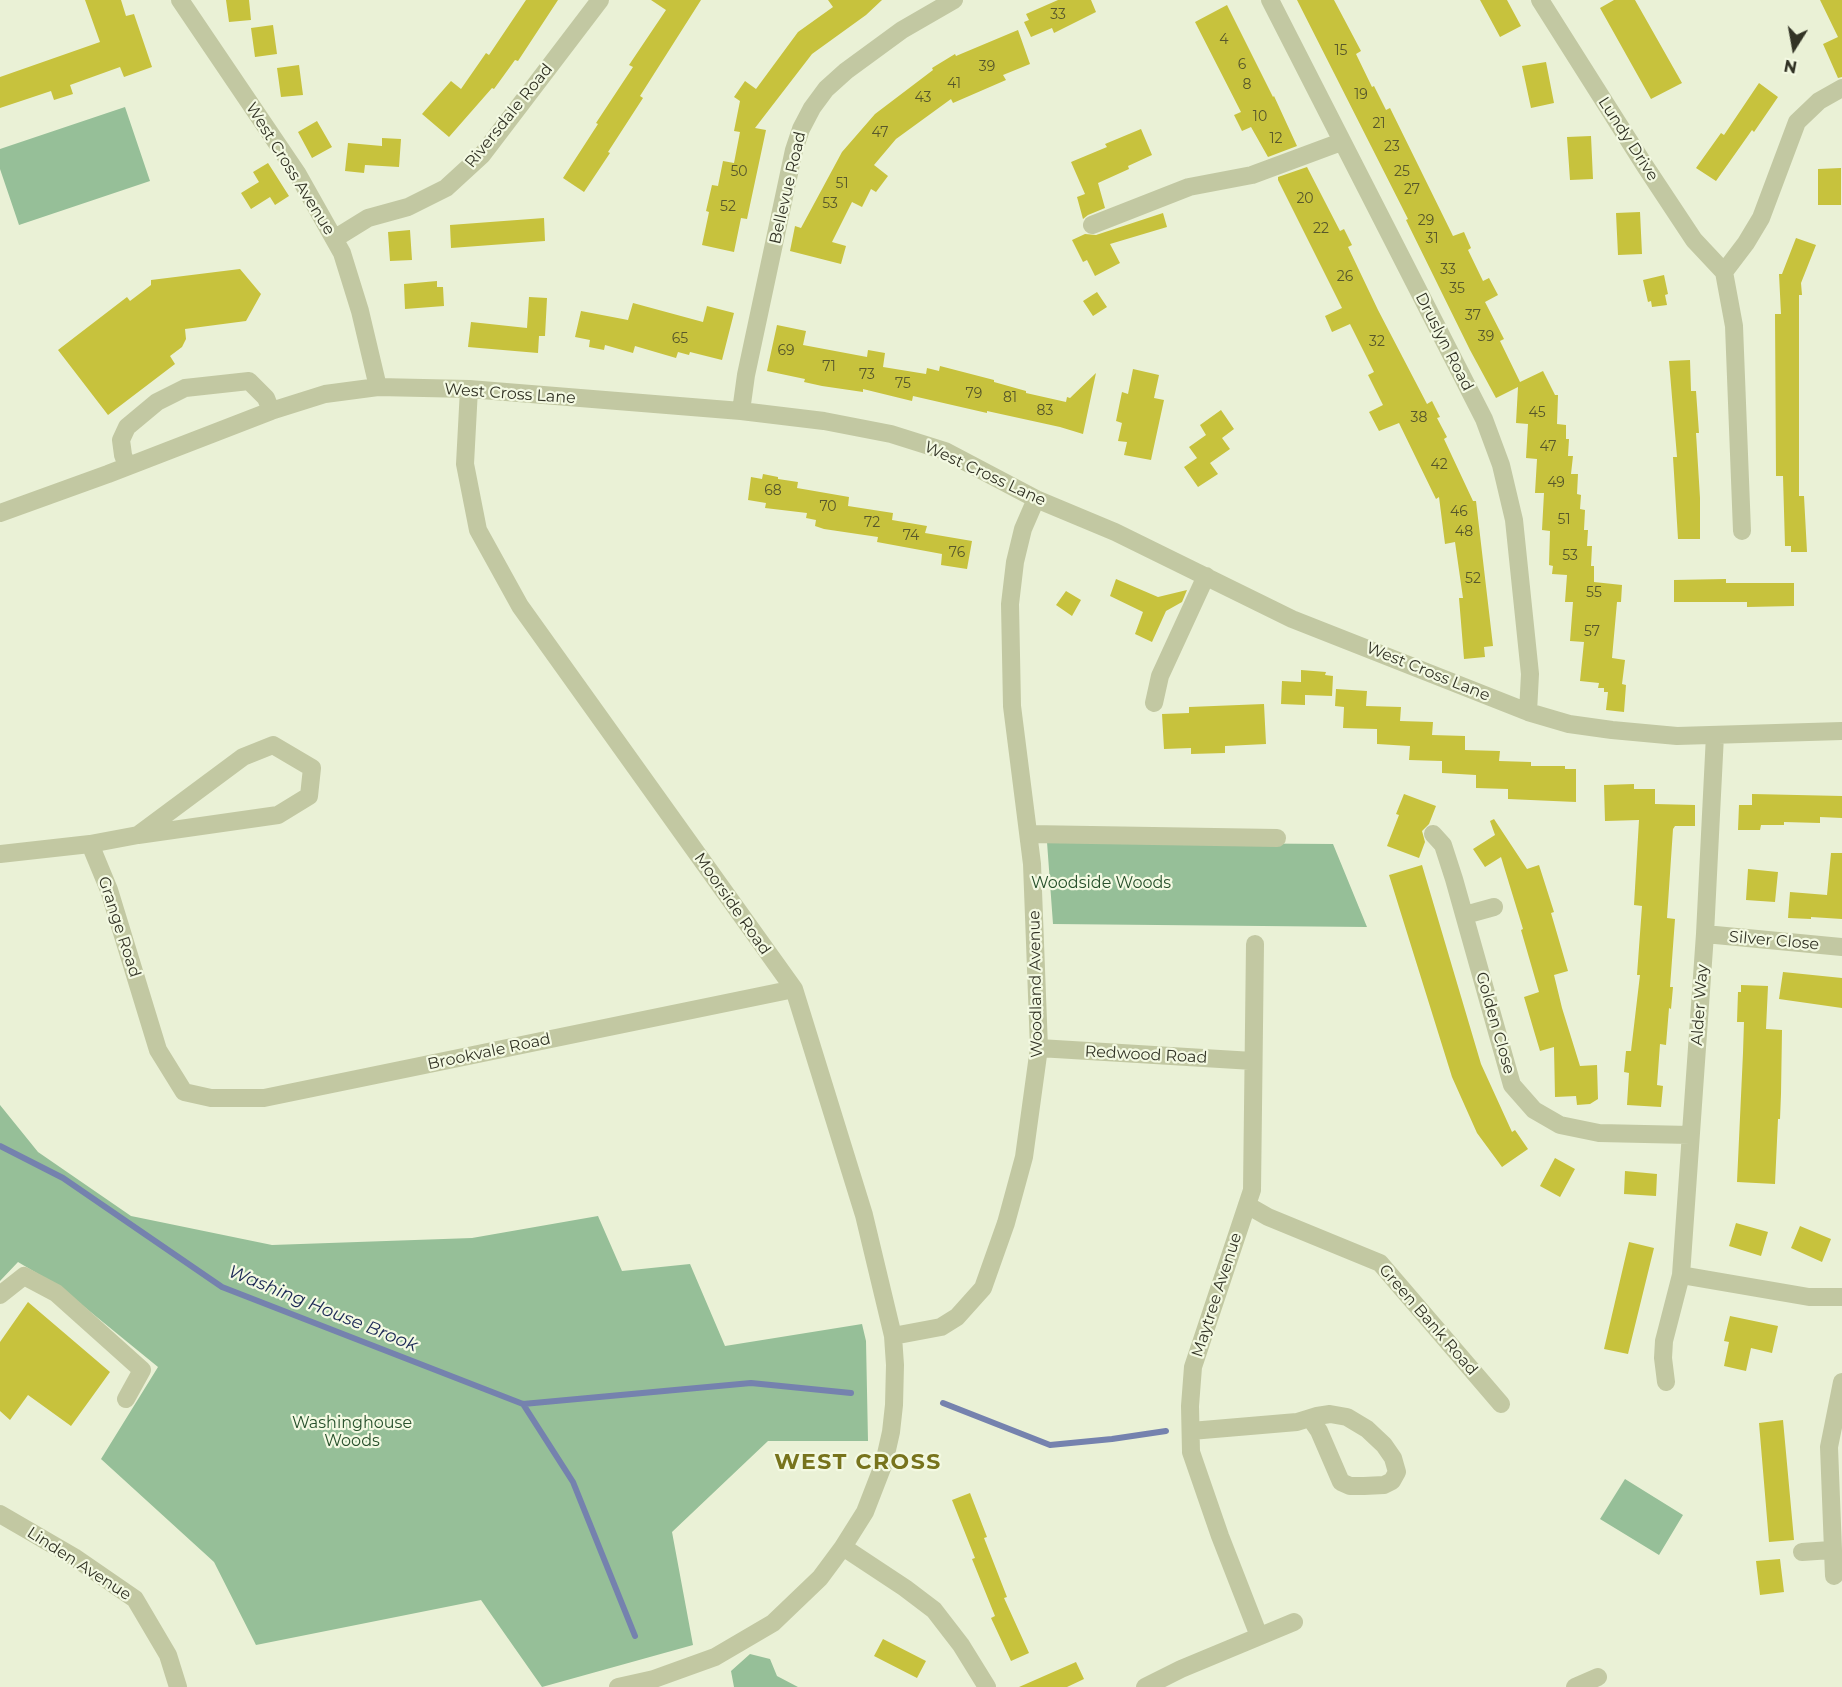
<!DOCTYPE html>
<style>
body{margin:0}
#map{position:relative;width:1842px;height:1687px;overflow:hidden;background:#eaf1d6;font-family:Montserrat,sans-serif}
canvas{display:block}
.north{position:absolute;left:1764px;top:18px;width:60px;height:60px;-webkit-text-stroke:4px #f3f9e2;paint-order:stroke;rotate:191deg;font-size:16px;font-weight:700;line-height:24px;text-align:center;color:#323325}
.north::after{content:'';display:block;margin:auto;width:21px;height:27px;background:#323325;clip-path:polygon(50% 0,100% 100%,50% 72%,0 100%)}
</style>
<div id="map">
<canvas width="1842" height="1687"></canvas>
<div class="north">N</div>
</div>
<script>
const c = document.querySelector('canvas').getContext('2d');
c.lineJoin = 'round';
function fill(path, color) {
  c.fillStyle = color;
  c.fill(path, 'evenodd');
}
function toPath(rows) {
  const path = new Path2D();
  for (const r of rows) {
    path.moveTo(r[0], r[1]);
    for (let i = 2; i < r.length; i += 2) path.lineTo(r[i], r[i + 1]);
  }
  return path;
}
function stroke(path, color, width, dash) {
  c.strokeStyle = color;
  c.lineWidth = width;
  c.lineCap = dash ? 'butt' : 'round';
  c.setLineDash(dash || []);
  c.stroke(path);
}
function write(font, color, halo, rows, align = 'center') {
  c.font = font + ' Montserrat,sans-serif';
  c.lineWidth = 4.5;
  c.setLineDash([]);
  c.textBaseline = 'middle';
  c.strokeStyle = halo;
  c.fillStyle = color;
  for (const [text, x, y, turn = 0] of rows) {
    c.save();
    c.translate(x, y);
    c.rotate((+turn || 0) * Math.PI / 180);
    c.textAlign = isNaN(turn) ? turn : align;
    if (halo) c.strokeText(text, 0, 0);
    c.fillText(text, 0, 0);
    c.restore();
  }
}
fill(toPath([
 [125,107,150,181,19,225,0,169,0,149],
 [1047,842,1333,844,1367,927,1053,924],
 [0,1105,38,1152,131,1216,272,1245,472,1238,598,1216,622,1271,690,1264,725,1346,862,1324,866,1341,868,1441,768,1441,672,1532,693,1645,542,1687,481,1600,256,1645,214,1562,101,1459,158,1367,60,1287,18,1262,0,1281],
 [1625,1479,1683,1515,1659,1555,1600,1519],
 [750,1654,770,1659,777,1676,798,1687,734,1687,731,1671]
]), '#96bf98');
stroke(toPath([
 [0,1146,63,1178,222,1287,523,1404,751,1383,851,1393],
 [943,1403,1050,1445,1112,1439,1166,1431],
 [523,1404,573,1482,635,1636]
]), '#7582ae', 6);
fill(toPath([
 [85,0,121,0,126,16,134,14,152,67,124,77,120,67,70,85,73,94,54,100,51,91,0,108,0,77,100,42],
 [226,0,249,0,251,20,229,22],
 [526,0,558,0,518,61,515,60,494,89,492,88,449,137,422,114,451,81,461,89,486,53,489,55],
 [651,0,701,0,640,96,643,98,608,152,610,153,584,192,563,178,598,124,596,123,633,67,629,65,666,10],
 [828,0,882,0,866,15,812,54,755,128,766,130,747,219,741,218,734,252,702,245,709,212,706,211,712,185,718,186,723,161,734,163,740,132,734,131,740,101,734,97,745,81,756,89,798,32,833,7],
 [1058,0,1091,0,1096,12,1054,33,1052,28,1031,37,1024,22,1029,20,1026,14],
 [1297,0,1334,0,1361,51,1356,54,1372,87,1374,86,1386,110,1390,108,1453,236,1464,232,1471,248,1468,250,1483,281,1489,278,1498,295,1485,302,1504,339,1500,341,1520,382,1543,371,1555,395,1558,395,1557,424,1566,425,1566,439,1569,439,1568,456,1573,456,1571,474,1578,474,1577,494,1581,495,1580,509,1585,510,1584,530,1588,530,1587,546,1592,546,1591,566,1594,566,1594,582,1622,585,1621,602,1617,602,1612,658,1625,660,1622,684,1626,685,1624,712,1606,710,1608,692,1604,692,1604,688,1598,688,1599,683,1580,681,1584,642,1570,641,1573,602,1565,602,1567,575,1552,574,1553,566,1549,565,1550,531,1542,530,1544,493,1535,493,1537,459,1526,458,1528,424,1516,423,1518,387,1496,398,1470,350,1406,220,1408,219],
 [1480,0,1507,0,1521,26,1500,37],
 [1614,0,1635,0,1682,83,1651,99,1600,8],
 [1820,0,1842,0,1842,77,1838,78,1823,44,1838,37],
 [1227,5,1273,97,1274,96,1297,146,1268,157,1251,127,1242,131,1234,115,1241,112,1195,22],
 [273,25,277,54,255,57,251,28],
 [1018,30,1030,64,1003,75,1006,80,953,103,951,99,896,139,874,165,888,176,876,192,871,189,862,207,852,202,832,242,846,246,841,264,790,251,795,226,801,228,842,152,875,114,933,70,932,68,955,54,956,56],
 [1546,62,1554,103,1531,108,1522,66],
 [299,65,303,95,281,97,277,68],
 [1759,83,1778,97,1754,132,1752,130,1716,181,1696,168,1721,133,1724,135],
 [317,121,332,147,312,158,298,132],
 [1141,129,1152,155,1128,166,1129,169,1098,183,1105,208,1088,215,1083,219,1077,197,1085,194,1071,162,1107,147,1105,144],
 [1591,136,1593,179,1570,180,1567,137],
 [382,138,401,139,399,167,365,165,364,173,345,171,348,143,382,146],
 [268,163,289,196,275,205,270,197,251,209,241,193,259,182,253,172],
 [1307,167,1340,231,1344,229,1352,245,1348,247,1378,310,1427,404,1432,401,1440,417,1437,418,1447,437,1444,439,1473,501,1476,501,1493,646,1484,647,1485,657,1464,659,1459,598,1463,598,1455,542,1445,544,1439,497,1436,499,1399,423,1379,431,1369,412,1383,405,1368,375,1374,372,1350,324,1332,332,1325,316,1342,308,1278,180,1278,177],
 [1841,168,1841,205,1818,205,1818,169],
 [1640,212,1642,254,1618,255,1616,213],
 [1163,213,1167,227,1110,244,1120,263,1095,276,1087,260,1083,262,1072,240,1085,234,1096,235],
 [544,218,545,241,451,248,450,225],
 [410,230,412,260,390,261,388,232],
 [1796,238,1816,245,1801,283,1802,295,1799,295,1799,496,1804,496,1807,552,1791,552,1791,546,1785,546,1783,476,1776,476,1775,314,1781,314,1779,274,1782,274],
 [240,269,261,294,246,321,185,329,186,339,182,347,170,356,175,364,108,415,58,350,127,297,130,301,151,285,151,280],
 [1664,275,1668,294,1665,295,1667,305,1652,307,1651,301,1648,302,1643,280],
 [437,281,437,287,443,287,444,306,405,309,404,284],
 [1097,292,1107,307,1093,316,1083,301],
 [529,297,547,298,545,336,539,336,538,353,468,347,471,322,527,328],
 [633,303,703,322,707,306,734,313,722,360,690,352,689,355,678,352,676,358,635,346,633,353,605,345,604,350,589,347,590,340,575,337,581,311,628,320],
 [777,325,806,331,803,345,867,357,868,350,885,353,883,367,926,374,927,368,939,371,940,366,994,380,994,382,1026,391,1026,393,1066,402,1067,397,1070,398,1096,373,1083,434,1060,427,987,411,987,413,913,396,912,401,863,389,863,392,822,386,804,382,805,379,767,371],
 [1690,360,1691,391,1696,391,1699,433,1696,433,1700,498,1700,539,1678,539,1673,457,1677,457,1669,361],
 [1133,369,1159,375,1154,398,1164,400,1151,460,1124,455,1127,442,1118,441,1122,423,1116,421,1122,392,1128,394],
 [1221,410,1234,429,1222,438,1230,449,1210,463,1218,474,1198,487,1184,467,1197,458,1189,447,1206,435,1200,425],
 [763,474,778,477,778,479,798,482,797,488,849,497,848,506,893,513,892,520,927,526,925,533,972,541,967,569,941,565,942,554,877,542,878,537,824,529,815,526,816,520,806,518,807,513,765,508,766,503,748,500,751,477,762,479],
 [1116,579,1158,597,1187,590,1182,602,1166,611,1152,642,1135,634,1143,612,1110,596],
 [1726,579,1726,583,1794,583,1794,606,1747,607,1747,602,1674,602,1674,580],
 [1066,591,1081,600,1072,616,1056,605],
 [1301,670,1326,672,1325,675,1333,676,1332,696,1305,695,1305,705,1281,704,1282,681,1301,682],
 [1336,689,1367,691,1366,706,1401,707,1400,721,1433,722,1432,735,1465,736,1465,750,1500,751,1499,761,1531,762,1531,766,1565,766,1565,769,1576,769,1576,802,1508,799,1508,789,1476,788,1476,775,1442,773,1442,761,1409,760,1410,746,1377,744,1377,729,1343,728,1344,707,1335,706],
 [1264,704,1266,744,1225,746,1225,753,1191,754,1191,748,1164,749,1162,714,1189,713,1189,707],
 [1634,784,1634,789,1655,789,1655,804,1695,805,1695,826,1675,826,1673,829,1667,918,1675,919,1670,987,1673,987,1671,1009,1669,1008,1666,1045,1660,1044,1657,1085,1663,1086,1661,1107,1627,1105,1629,1073,1624,1072,1626,1051,1631,1051,1640,975,1637,975,1642,906,1634,905,1639,820,1605,821,1604,785],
 [1404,794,1436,806,1429,824,1422,831,1425,842,1419,858,1387,846,1399,815,1396,814],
 [1752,794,1842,796,1842,818,1820,817,1820,823,1784,822,1784,825,1761,825,1760,830,1738,830,1739,805,1752,805],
 [1494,819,1527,869,1539,865,1554,912,1551,913,1568,971,1554,975,1562,1008,1580,1066,1597,1065,1598,1099,1590,1104,1577,1105,1576,1096,1555,1097,1554,1047,1540,1051,1534,1031,1524,997,1539,992,1521,930,1523,929,1501,857,1485,867,1473,849,1495,835,1490,821],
 [1831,853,1842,853,1842,919,1811,917,1811,919,1788,918,1790,892,1827,895],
 [1422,865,1481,1064,1512,1132,1515,1130,1528,1149,1502,1167,1477,1133,1452,1077,1389,875],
 [1748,869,1778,872,1775,902,1746,900],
 [1783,972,1842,978,1842,1008,1779,999],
 [1741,985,1768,986,1766,1029,1782,1030,1781,1094,1780,1119,1778,1119,1775,1184,1737,1182,1743,1053,1744,1022,1737,1022,1738,992,1741,992],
 [1555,1158,1575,1169,1560,1197,1540,1186],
 [1625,1171,1657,1174,1656,1196,1624,1194],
 [1736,1223,1768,1232,1761,1256,1729,1246],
 [1800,1226,1831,1239,1822,1262,1791,1248],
 [1629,1242,1654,1248,1628,1354,1604,1349],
 [28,1302,110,1372,71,1426,28,1395,10,1420,0,1411,0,1342],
 [1730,1316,1778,1326,1772,1353,1751,1348,1746,1371,1724,1366,1729,1342,1724,1341],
 [1783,1420,1794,1540,1769,1542,1759,1423],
 [970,1493,987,1537,984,1538,1007,1597,1004,1598,1029,1653,1011,1661,991,1618,995,1616,972,1559,975,1558,952,1500],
 [1780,1559,1784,1592,1760,1595,1756,1561],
 [883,1639,926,1661,917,1678,874,1656],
 [1076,1662,1084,1679,1067,1687,1019,1687]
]), '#c7c23d');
stroke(toPath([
 [180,0,297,173,342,253,360,311,378,387],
 [1270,0,1484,419,1501,465,1514,520,1530,674,1528,712],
 [1540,0,1645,166,1694,240,1724,272,1734,326,1742,531],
 [1092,225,1189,187,1252,175,1341,142],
 [334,239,368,218,408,207,446,188,482,155,600,0],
 [1724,272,1746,243,1761,218,1797,122,1819,101,1842,88],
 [469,389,465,464,478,530,520,606,794,989,864,1215,893,1336,895,1365,894,1405,891,1432,884,1463,865,1512,843,1547,820,1578,773,1623,715,1657,654,1679,618,1687],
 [741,411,746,375,794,150,801,129,812,108,826,89,846,71,902,30,954,0],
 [127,466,123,455,121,440,127,427,157,402,185,388,249,381,266,398,271,411],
 [0,513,108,474,271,411,325,394,378,387,469,389,741,411,824,421,891,434,945,451,1036,499,1115,532,1292,619,1528,712,1569,724,1612,730,1677,736,1842,731],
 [1154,703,1160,676,1206,576],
 [1715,735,1705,934,1681,1275,1809,1297,1842,1297],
 [1029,834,1277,838],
 [1433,834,1443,845,1454,879,1512,1085,1534,1110,1560,1125,1599,1133,1690,1135],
 [90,844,138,835,243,757,273,745,312,768,309,796,278,815,138,835],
 [0,854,90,844,109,890,158,1050,184,1092,211,1098,264,1098,794,989],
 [1465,915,1494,907],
 [1705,934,1842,947],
 [1255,944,1252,1190,1193,1367,1190,1406,1191,1452,1220,1536,1259,1636],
 [1039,1048,1253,1061],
 [1247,1205,1268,1217,1380,1263,1501,1404],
 [0,1295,24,1276,56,1293,142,1370,126,1399],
 [893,1336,941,1327,957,1317,983,1288,1006,1223,1024,1157,1039,1048,1032,864,1012,706,1010,604,1015,562,1023,529,1036,499],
 [1666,1382,1663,1358,1664,1341,1681,1275],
 [1191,1431,1297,1422,1310,1418,1317,1416,1330,1414,1347,1417,1367,1429,1384,1445,1393,1458,1397,1472,1392,1481,1384,1485,1364,1486,1350,1486,1341,1482,1319,1431,1310,1418],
 [0,1514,74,1557,135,1599,168,1655,178,1687],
 [843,1547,905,1588,934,1610,961,1645,987,1687],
 [1802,1552,1831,1550],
 [1834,1576,1829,1447,1842,1382],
 [1145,1687,1181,1669,1294,1622],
 [1575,1687,1598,1677]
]), '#c2c8a2', 18);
write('14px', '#57572b', null, [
 ["33",1058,15],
 ["4",1224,40],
 ["15",1341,51],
 ["6",1242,65],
 ["39",987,67],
 ["41",954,84],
 ["8",1247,85],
 ["19",1361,95],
 ["43",923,98],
 ["10",1260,117],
 ["21",1379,124],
 ["47",880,133],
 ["12",1276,139],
 ["23",1392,147],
 ["50",739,172],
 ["25",1402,172],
 ["51",842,184],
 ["27",1412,190],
 ["20",1305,199],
 ["53",830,204],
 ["52",728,207],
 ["29",1426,221],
 ["22",1321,229],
 ["31",1432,239],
 ["33",1448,270],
 ["26",1345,277],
 ["35",1457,289],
 ["37",1473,316],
 ["39",1486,337],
 ["65",680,339],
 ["32",1377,342],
 ["69",786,351],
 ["71",829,367],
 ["73",867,375],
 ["75",903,384],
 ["79",974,394],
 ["81",1010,398],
 ["83",1045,411],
 ["45",1537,413],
 ["38",1419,418],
 ["47",1548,447],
 ["42",1439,465],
 ["49",1556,483],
 ["68",773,491],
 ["70",828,507],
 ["46",1459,512],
 ["51",1564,520],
 ["72",872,523],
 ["48",1464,532],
 ["74",911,536],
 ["76",957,553],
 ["53",1570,556],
 ["52",1473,579],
 ["55",1594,593],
 ["57",1592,632]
]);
write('16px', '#323325', '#f3f9e2', [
 ["Riversdale Road",509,116,-51],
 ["Lundy Drive",1628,139,57],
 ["West Cross Avenue",290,169,58],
 ["Bellevue Road",788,188,-77],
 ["Druslyn Road",1444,342,63],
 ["West Cross Lane",510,394,4],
 ["West Cross Lane",985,474,25],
 ["West Cross Lane",1428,672,22],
 ["Moorside Road",732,904,55],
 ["Grange Road",119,927,72],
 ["Silver Close",1774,941,5],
 ["Woodland Avenue",1036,984,-91],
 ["Alder Way",1700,1005,-86],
 ["Golden Close",1495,1023,74],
 ["Brookvale Road",489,1052,-12],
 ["Redwood Road",1146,1055,3],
 ["Maytree Avenue",1217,1295,-72],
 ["Green Bank Road",1428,1320,49],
 ["Linden Avenue",79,1564,33]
]);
write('16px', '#28512c', '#f3f9e2', [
 ["Woodside Woods",1101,883],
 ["Washinghouse",352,1423],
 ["Woods",352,1441]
]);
write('italic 18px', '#1a2754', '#f3f9e2', [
 ["Washing House Brook",323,1309,22]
]);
c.letterSpacing = '1.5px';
write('bold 22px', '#77731c', '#f3f9e2', [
 ["WEST CROSS",858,1463]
]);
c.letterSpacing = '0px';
</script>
